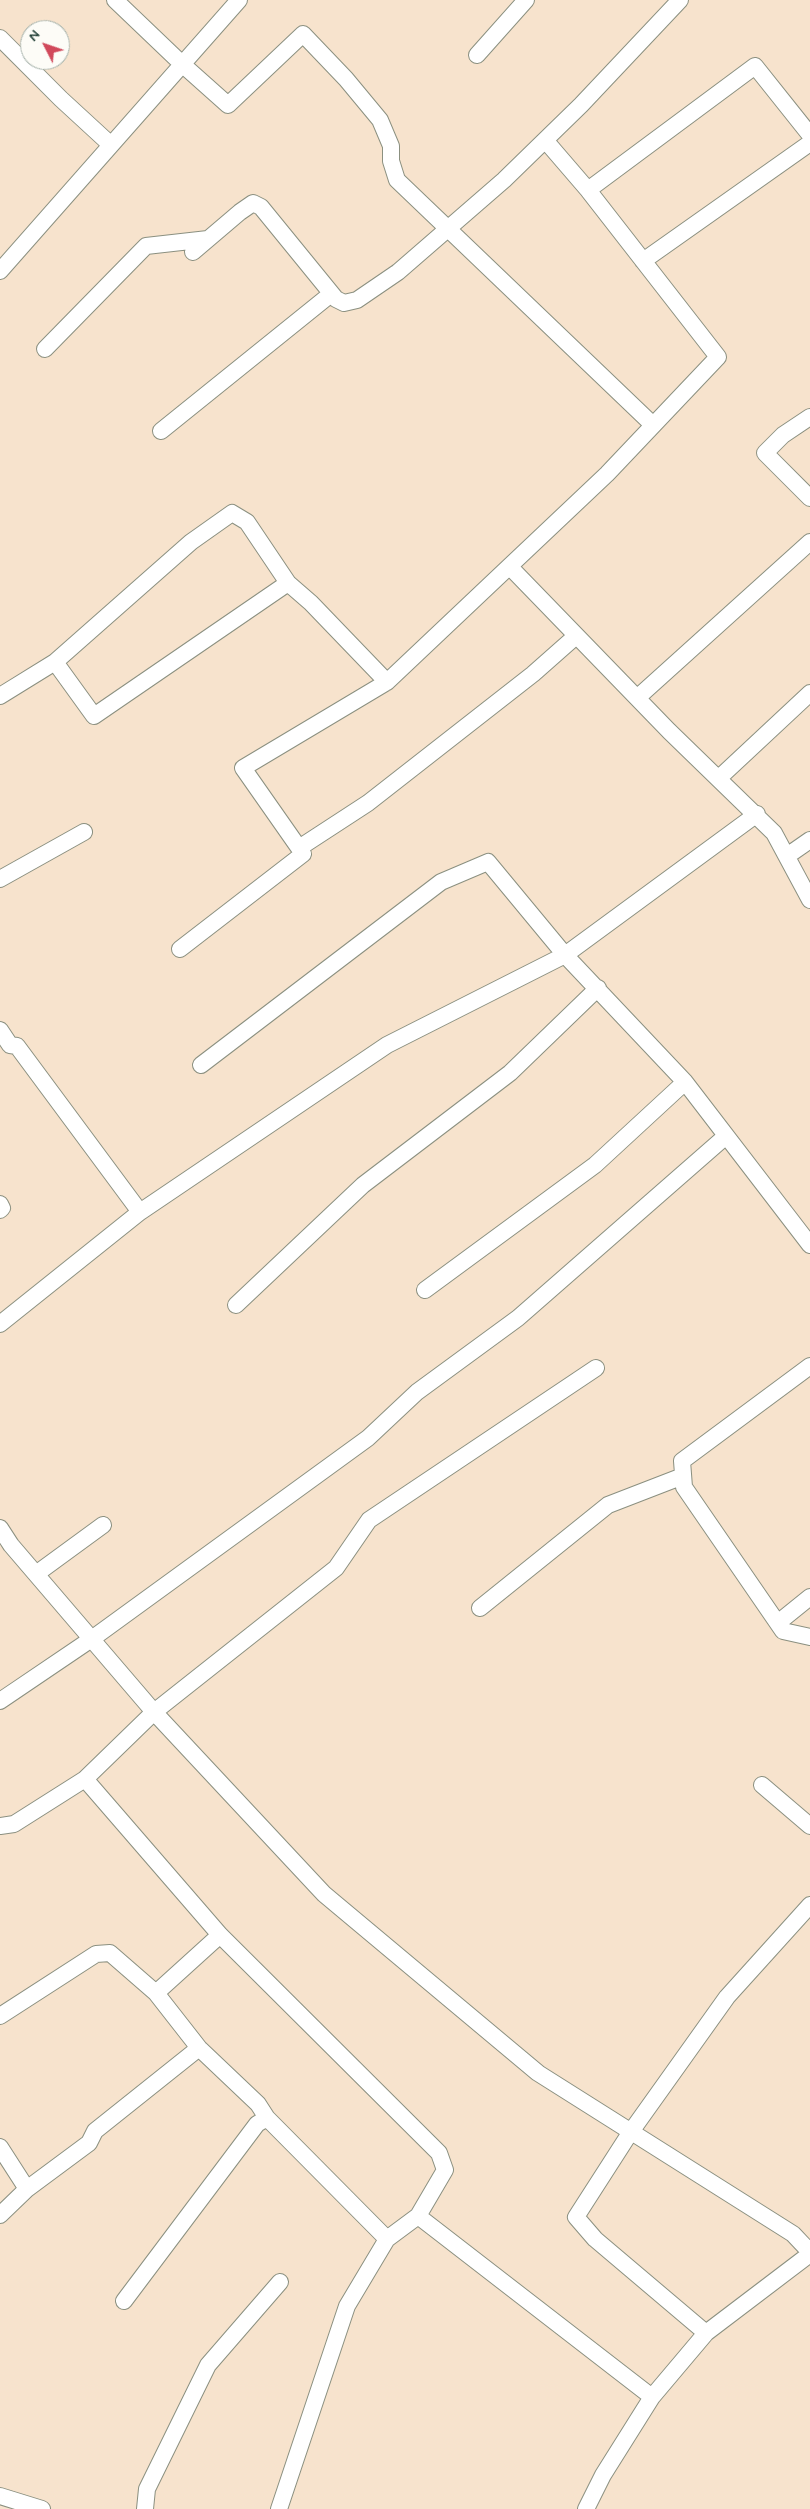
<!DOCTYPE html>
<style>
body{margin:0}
#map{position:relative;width:810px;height:2509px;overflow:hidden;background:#f7e3cd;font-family:Mynerve,sans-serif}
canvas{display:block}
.north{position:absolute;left:20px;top:20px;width:50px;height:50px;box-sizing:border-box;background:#fdfcf7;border:1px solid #a4b0a9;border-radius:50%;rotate:311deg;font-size:14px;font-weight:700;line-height:20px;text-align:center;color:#1f3d34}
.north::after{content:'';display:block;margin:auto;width:18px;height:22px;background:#d1495b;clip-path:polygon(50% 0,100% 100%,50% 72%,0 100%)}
</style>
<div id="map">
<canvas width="810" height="2509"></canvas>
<div class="north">N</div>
</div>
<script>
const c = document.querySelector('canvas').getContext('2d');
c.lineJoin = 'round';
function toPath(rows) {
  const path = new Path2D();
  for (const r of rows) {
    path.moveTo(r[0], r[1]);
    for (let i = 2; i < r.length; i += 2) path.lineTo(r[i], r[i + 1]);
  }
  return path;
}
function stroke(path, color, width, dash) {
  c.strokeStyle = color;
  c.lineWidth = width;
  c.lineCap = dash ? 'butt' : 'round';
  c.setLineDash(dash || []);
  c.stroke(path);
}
const minor = toPath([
 [115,0,182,64,228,105,303,34,346,79,380,120,391,146,391,161,397,180,653,425],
 [0,38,61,99,111,145],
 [477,55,526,0],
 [545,140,588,190,718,357,607,474,387,682,243,768,299,848,368,803,533,674,576,636],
 [588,190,755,66,810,135],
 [193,252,240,212,253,203,261,207,336,299,344,303,357,300,398,272,504,180,581,105,680,0],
 [643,261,810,143],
 [0,271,239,0],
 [45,349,146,246,208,239],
 [810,417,783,435,765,453,810,498],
 [161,431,331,294],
 [510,567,669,731,774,833,810,900],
 [55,662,94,716,288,583],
 [0,696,55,662,191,542,232,513,247,522,288,583,311,603,387,682],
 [637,698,810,542],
 [719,778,810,693],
 [787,856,810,840],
 [0,879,84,832],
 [180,949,303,854,299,848],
 [0,1030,10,1045,17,1046,140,1212],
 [201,1065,441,882,488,862,565,955,685,1082,810,1245],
 [0,1204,2,1208,0,1210],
 [425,1290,595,1165,685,1082],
 [236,1305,363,1185,510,1073,598,988],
 [0,1324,140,1212,387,1045,565,955,757,814],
 [810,1366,682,1461,684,1487,783,1631,810,1637],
 [0,1528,11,1545,154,1712,324,1894,538,2073,793,2234,810,2252],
 [36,1574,103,1525],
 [480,1608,608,1505,683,1476],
 [779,1622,810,1597],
 [0,1701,93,1638,368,1438,417,1392,518,1318,726,1136],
 [85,1779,220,1935,439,2153,445,2170,418,2216,387,2239,347,2306,279,2509],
 [762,1785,810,1826],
 [0,1826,14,1824,85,1779,154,1712,336,1568,369,1520,596,1368],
 [156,1993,220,1935],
 [0,2016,96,1954,110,1953,156,1993,199,2048,258,2104,267,2118,387,2239],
 [0,2147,27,2189],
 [0,2215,27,2189,89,2143,95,2131,199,2048],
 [418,2216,652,2397],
 [124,2301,257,2124,267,2118],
 [706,2333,595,2239,576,2217,630,2133,727,1997,810,1905],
 [0,2496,42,2509],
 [145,2509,147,2489,208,2365,280,2282],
 [586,2509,603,2475,652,2397,706,2333,810,2254]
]);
stroke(minor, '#8b9080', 18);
stroke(minor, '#fff', 16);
</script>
